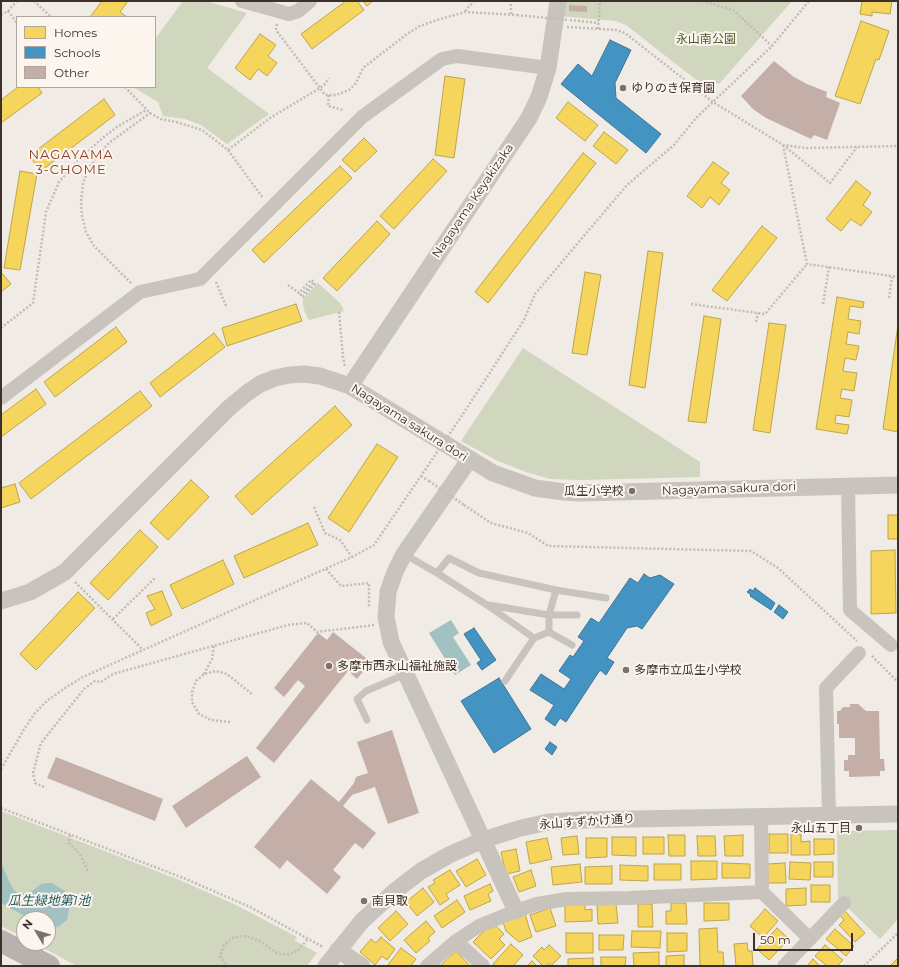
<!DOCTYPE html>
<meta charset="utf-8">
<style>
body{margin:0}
#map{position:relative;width:899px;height:967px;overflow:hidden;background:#f0ebe5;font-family:Montserrat,sans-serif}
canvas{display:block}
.frame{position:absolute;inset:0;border:2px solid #3b302b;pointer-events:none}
.legend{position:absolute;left:16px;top:16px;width:140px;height:72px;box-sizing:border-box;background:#fbf5ee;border:1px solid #aea6a0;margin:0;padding:5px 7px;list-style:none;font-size:12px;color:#3b302b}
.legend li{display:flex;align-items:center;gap:8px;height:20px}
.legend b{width:20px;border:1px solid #aea6a0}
.north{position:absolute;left:16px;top:911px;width:40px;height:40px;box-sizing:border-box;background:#fbf5ee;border:1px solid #aea6a0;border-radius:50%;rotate:308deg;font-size:11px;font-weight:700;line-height:16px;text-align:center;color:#3b302b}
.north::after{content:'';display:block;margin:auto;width:14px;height:18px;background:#7a716c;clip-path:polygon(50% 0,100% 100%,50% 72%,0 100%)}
.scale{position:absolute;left:753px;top:933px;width:100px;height:18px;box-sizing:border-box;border:2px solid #3b302b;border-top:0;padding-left:5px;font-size:12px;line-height:14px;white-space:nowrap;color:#3b302b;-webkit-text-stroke:3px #fbf5ee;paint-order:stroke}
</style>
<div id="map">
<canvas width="899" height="967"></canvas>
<div class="frame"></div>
<ul class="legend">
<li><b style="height:11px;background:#f6d55c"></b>Homes</li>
<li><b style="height:11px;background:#4393c3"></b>Schools</li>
<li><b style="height:11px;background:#c3afa7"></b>Other</li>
</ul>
<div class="north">N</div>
<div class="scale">50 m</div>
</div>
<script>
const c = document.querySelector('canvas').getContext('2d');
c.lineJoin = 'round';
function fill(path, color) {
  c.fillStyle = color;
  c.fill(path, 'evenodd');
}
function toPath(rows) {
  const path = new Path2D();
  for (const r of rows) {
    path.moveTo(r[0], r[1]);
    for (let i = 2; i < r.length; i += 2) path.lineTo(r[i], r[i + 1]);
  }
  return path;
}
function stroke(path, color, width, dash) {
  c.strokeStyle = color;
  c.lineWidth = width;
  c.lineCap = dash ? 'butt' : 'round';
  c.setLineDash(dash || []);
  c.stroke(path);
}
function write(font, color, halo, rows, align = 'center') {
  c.font = font + ' Montserrat,"Noto Sans JP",sans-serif';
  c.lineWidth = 4;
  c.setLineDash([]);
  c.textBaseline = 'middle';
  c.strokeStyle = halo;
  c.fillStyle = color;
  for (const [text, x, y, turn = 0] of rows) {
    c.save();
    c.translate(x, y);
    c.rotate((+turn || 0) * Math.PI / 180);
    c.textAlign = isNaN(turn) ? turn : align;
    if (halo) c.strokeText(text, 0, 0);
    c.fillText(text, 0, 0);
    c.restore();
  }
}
fill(toPath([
 [183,1,206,1,247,13,207,68,269,114,227,144,201,125,185,119,163,116,158,102,133,87,155,87,155,39],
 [561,1,792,1,720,83,704,86,626,25,616,21,560,16],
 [318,283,340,303,344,311,309,320,305,313,303,305,303,299],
 [523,348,700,462,700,477,581,480,550,479,526,472,498,461,461,441],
 [1,811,177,879,234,904,297,937,294,940,317,953,307,966,77,966,34,943,48,943,48,919,24,919,24,938,1,926],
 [898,830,898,919,880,939,838,898,837,831]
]), '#d1d6bf');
fill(toPath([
 [451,620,459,633,453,637,471,665,455,675,429,633],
 [1,854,1,863,10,883,14,890,19,894,31,892,41,884,46,883,52,883,65,891,71,900,67,920,58,927,48,926,48,919,30,919,1,903]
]), '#a1c2c1');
const homes = toPath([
 [102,1,128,1,120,12,127,17,90,17,102,1],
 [346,1,357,1,364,10,312,49,301,34,346,1],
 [363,1,373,1,367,6,363,1],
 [862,1,892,1,890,14,872,12,872,16,860,14,862,1],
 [861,21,889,31,879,60,876,59,860,104,835,96,861,21],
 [260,34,276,45,268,56,277,63,267,76,258,69,250,80,235,68,260,34],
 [445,76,465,79,454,158,435,155,445,76],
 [18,87,38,87,42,93,1,123,1,100,18,87],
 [104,99,115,115,41,171,29,156,104,99],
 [568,102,598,125,585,141,556,118,568,102],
 [604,132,628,150,616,164,593,146,604,132],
 [364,138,377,151,355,172,342,160,364,138],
 [583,153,596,163,488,303,475,292,583,153],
 [433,159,447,171,394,229,380,216,433,159],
 [713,162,729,173,721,183,730,190,719,205,710,197,702,208,687,196,713,162],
 [340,166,352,178,264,263,252,250,340,166],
 [20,171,37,174,20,270,4,268,20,171],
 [856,181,871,193,863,205,872,212,861,226,851,219,841,231,826,219,856,181],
 [377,221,390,234,337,291,323,278,377,221],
 [762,226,777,238,727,301,712,290,762,226],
 [648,251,663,253,645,388,629,385,648,251],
 [1,272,11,284,1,292,1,272],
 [585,272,601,275,587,355,572,353,585,272],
 [837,297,864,302,863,308,850,306,848,319,861,321,859,334,848,332,846,344,859,346,856,360,845,358,843,371,857,373,854,391,842,389,840,398,852,400,849,417,836,415,835,423,849,425,847,434,816,429,837,297],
 [296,304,302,321,227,346,222,328,296,304],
 [704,316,721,319,706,423,688,421,704,316],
 [769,323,786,325,770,433,753,430,769,323],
 [898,325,898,432,883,429,898,325],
 [116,327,127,342,55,397,44,382,116,327],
 [214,333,225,347,160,397,150,383,214,333],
 [36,389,46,404,1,437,1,415,36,389],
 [140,391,152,406,31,499,19,483,140,391],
 [335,406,352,425,252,515,235,496,335,406],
 [377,444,398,457,349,532,328,518,377,444],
 [191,480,209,497,168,540,150,523,191,480],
 [15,484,20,502,1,508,1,488,15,484],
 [888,515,898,515,898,539,888,539,888,515],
 [308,523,318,545,244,578,234,556,308,523],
 [140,530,158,547,108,600,90,583,140,530],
 [895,550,896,613,871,614,871,551,895,550],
 [223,560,234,584,182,609,170,585,223,560],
 [162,591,172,615,151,626,146,613,155,609,147,596,162,591],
 [78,592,95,608,36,670,20,654,78,592],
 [769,834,788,834,788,853,769,853,769,834],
 [791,834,801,834,801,842,810,841,810,855,791,855,791,834],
 [668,835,685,835,685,856,669,856,668,835],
 [743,835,743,856,725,856,724,836,743,835],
 [577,836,579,854,563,855,561,838,577,836],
 [697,836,715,836,716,856,698,856,697,836],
 [612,837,636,837,636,856,612,855,612,837],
 [643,837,664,837,664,854,643,854,643,837],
 [547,838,552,859,530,864,526,842,547,838],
 [586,838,607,838,607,857,586,858,586,838],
 [814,839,834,839,834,854,814,855,814,839],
 [516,849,520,871,506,874,501,852,516,849],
 [477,859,486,875,466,887,456,871,477,859],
 [691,861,717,861,717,879,691,880,691,861],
 [790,862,811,863,810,880,789,879,790,862],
 [814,862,833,862,833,877,814,877,814,862],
 [722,863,750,864,750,878,722,878,722,863],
 [785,863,786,883,768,883,767,864,785,863],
 [580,864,582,882,553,885,551,867,580,864],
 [654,864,681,864,681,880,654,880,654,864],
 [620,865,648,866,648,881,620,880,620,865],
 [612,866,612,884,585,884,585,867,612,866],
 [450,870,460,885,446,894,449,899,440,905,428,887,435,883,433,880,450,870],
 [531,870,536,886,519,892,513,877,531,870],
 [490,884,493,891,488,894,491,901,470,910,464,896,490,884],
 [811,885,830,885,830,902,811,902,811,885],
 [423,888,434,902,417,916,406,902,423,888],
 [806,888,806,905,786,906,786,889,806,888],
 [457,900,465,912,442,928,434,916,457,900],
 [671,903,686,903,687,924,666,924,666,911,671,911,671,903],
 [704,903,729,903,729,920,704,921,704,903],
 [565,904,585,904,585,910,592,909,592,921,565,922,565,904],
 [616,904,618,923,598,924,597,905,616,904],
 [638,904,652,904,653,927,638,927,638,904],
 [550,908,556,926,536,932,530,915,550,908],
 [765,909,778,921,763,938,750,926,765,909],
 [844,910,865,933,855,942,839,925,844,920,839,914,844,910],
 [396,911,408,924,390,941,378,928,396,911],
 [525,914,532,937,519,942,506,931,503,922,525,914],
 [426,921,435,932,428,938,430,941,416,953,404,940,426,921],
 [495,925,504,934,499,939,505,945,491,959,473,942,489,926,491,929,495,925],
 [717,928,718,952,723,952,724,966,700,966,699,929,717,928],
 [777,928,789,939,769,960,757,949,777,928],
 [835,929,854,946,846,956,826,939,835,929],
 [632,931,661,931,660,948,631,947,632,931],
 [566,933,593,933,593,953,566,953,566,933],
 [667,933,687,933,687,951,667,952,667,933],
 [599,935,624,935,623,950,599,950,599,935],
 [381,937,395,949,387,960,382,956,375,965,360,952,371,939,376,943,381,937],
 [747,943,748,951,752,951,753,966,736,966,734,944,747,943],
 [511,944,523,955,513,966,496,966,493,964,511,944],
 [549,945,561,956,551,966,549,963,546,966,543,966,533,956,542,947,544,950,549,945],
 [825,945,843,960,837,966,827,966,815,956,825,945],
 [401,948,416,959,411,966,387,966,401,948],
 [456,951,470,966,440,966,456,951],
 [659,952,659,966,634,966,633,953,659,952],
 [684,955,684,966,666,966,666,956,684,955],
 [601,957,626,957,625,966,601,966,601,957],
 [593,958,593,966,568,966,568,959,593,958],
 [898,958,898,966,890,966,898,958],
 [813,959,820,966,807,966,813,959],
 [532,961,537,966,527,966,532,961]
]);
fill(homes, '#f6d55c');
stroke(homes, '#bea44d', 1);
const schools = toPath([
 [610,40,631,50,615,83,616,98,661,134,646,153,561,84,578,64,592,76,610,40],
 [644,574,650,578,660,575,674,584,642,629,637,626,627,628,607,658,614,662,606,675,600,670,566,722,560,718,555,726,545,719,554,705,530,690,541,674,564,689,571,679,559,671,570,655,573,657,584,641,578,637,591,618,599,623,630,578,638,583,644,574],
 [755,588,775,603,771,610,750,596,751,595,747,592,750,589,753,591,755,588],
 [779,605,788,612,783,619,774,612,779,605],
 [474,628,496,660,482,670,477,663,481,660,464,634,474,628],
 [499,678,531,729,494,753,461,701,499,678],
 [550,742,557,747,552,755,545,749,550,742]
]);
fill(schools, '#4393c3');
stroke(schools, '#417595', 1);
fill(toPath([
 [569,5,587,6,587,12,569,11],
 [774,61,794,77,807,84,827,92,826,97,840,103,827,140,814,135,811,139,766,118,753,109,741,96],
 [333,632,371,662,357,679,348,671,274,763,256,748,305,686,298,680,284,697,274,688,318,633,327,640],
 [850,704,858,704,866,711,879,711,880,759,884,759,885,771,880,771,880,776,849,777,849,771,844,771,844,760,848,760,848,755,855,755,855,738,839,738,839,724,837,724,837,711,840,711,843,707,850,707],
 [392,730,419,813,388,824,375,787,352,795,343,806,376,833,363,849,355,843,333,870,341,877,327,894,287,860,280,869,254,847,311,779,339,802,354,783,356,777,368,773,357,742],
 [247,756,261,777,186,828,172,806],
 [56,757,163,799,155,821,47,778]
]), '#c3afa7');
stroke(toPath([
 [34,1,51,17],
 [702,1,733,10,772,46],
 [8,11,17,23],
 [465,11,474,1],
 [511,14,511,1],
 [1,15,8,11,17,1],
 [570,20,599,23],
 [277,24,276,30,325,95,336,95,349,90,356,83,363,68,407,34,420,26,437,20,465,12,517,15],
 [567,27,616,30,625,33,713,102,783,145,807,148,898,146],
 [598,29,600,1],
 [125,87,150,113,161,119,176,122,202,130,228,150,263,198],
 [329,95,328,106,343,110],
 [783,145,807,264,898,277],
 [783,145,830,183,857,147],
 [228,150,270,118,320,88,325,84,329,78],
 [216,282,227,308],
 [131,283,94,246,86,232,82,216,81,202,83,183,88,170,98,155,109,143,150,113],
 [288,285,299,293,311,280,314,282,301,295,303,297,315,284,316,285],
 [889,298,892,277],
 [691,304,765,314,807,264],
 [823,304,829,267],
 [339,312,343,357,345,367],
 [756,322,758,313],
 [1,328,33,303,46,212,59,182,77,161,105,136,117,127,146,110],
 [463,414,524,320,535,294,627,185,674,145,696,118,772,46,809,1],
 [421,476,429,481],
 [464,505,491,523,528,533,548,546,751,551,778,568,857,641],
 [314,507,325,533,340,540,352,557],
 [326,569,341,586,369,583,369,607],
 [75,582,143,650],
 [113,619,156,577],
 [872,656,898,682],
 [204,674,212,659,214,645],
 [230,722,211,720,199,714,192,702,192,692,196,681,204,674,216,671,227,674,252,694],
 [1,769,23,731,35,713,48,700,68,686,83,677,143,650,352,557,374,545,425,470],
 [44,787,35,783,33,773,41,743,84,689,95,681,101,682,113,674,288,625,307,623,317,632,374,625],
 [1,808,186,879,250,907,323,947],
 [70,835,69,843,80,854,88,871],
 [229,966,226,965,220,956,224,945,233,938,242,936,250,937,261,942,277,953,286,955,297,951,308,939],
 [864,966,898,933]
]), '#c2bbb6', 2.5, [2, 2]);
stroke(toPath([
 [404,554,437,573,487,605,534,638,505,681],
 [437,573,449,558,479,573,556,590],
 [489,605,549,615,577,615],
 [549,632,549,615,556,590,606,598],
 [534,638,549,632,572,645],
 [367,720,357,699,366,691,406,674]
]), '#c9c3be', 7);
stroke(toPath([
 [242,1,289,14,298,11,310,1],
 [1,398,140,292,200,279,362,117,442,59,457,56,548,68],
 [848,486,850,610,891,645],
 [829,815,826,688,859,653],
 [761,816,762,892],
 [456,941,483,966],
 [427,966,456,941,479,926,516,911,537,904,567,899,629,898,762,892,810,939],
 [784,966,844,903]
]), '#c9c3be', 14);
stroke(toPath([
 [350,386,529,118,539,97,548,68,558,1],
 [469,460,404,554,395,572,388,592,386,617,391,642,516,911],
 [1,601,30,592,65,572,230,407,247,393,260,384,275,378,289,375,304,374,320,376,350,386,493,473,535,488,564,492,580,493,898,485],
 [338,950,362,966],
 [326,966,362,921,395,891,421,871,449,855,483,840,521,828,549,822,582,820,898,814]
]), '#c9c3be', 17);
stroke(toPath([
 [1,941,49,966]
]), '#b8b1ad', 22);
stroke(toPath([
 [517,15,568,20],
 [425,470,463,414],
 [429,481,464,505]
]), '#c2bbb6', 2.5, [2, 2]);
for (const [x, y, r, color] of [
 [623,88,4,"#7a716c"],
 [632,491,4,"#7a716c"],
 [329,666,4,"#7a716c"],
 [626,670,4,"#7a716c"],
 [859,828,4,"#7a716c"],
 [364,901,4,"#7a716c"]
]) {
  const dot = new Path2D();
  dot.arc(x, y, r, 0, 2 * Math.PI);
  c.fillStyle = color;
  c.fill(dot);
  stroke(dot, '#fbf5ee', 1.5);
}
write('12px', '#4a5a2e', '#fbf5ee', [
 ["永山南公園",706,39]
]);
write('12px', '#3b302b', '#fbf5ee', [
 ["ゆりのき保育園",631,88],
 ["瓜生小学校",624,491,"right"],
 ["多摩市西永山福祉施設",337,666],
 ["多摩市立瓜生小学校",634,670],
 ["永山五丁目",851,828,"right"],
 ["南貝取",372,901]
], 'left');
write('12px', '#3b302b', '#fbf5ee', [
 ["Nagayama Keyakizaka",473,201,-56],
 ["Nagayama sakura dori",409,423,32],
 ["Nagayama sakura dori",729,489,-2],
 ["永山すずかけ通り",587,822,-4]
]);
c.letterSpacing = '1px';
write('13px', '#8c3b22', '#fbf5ee', [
 ["NAGAYAMA",71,155],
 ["3-CHOME",71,170]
]);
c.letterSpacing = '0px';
write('italic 13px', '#1f5a5e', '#fbf5ee', [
 ["瓜生緑地第1池",49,901]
]);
</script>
